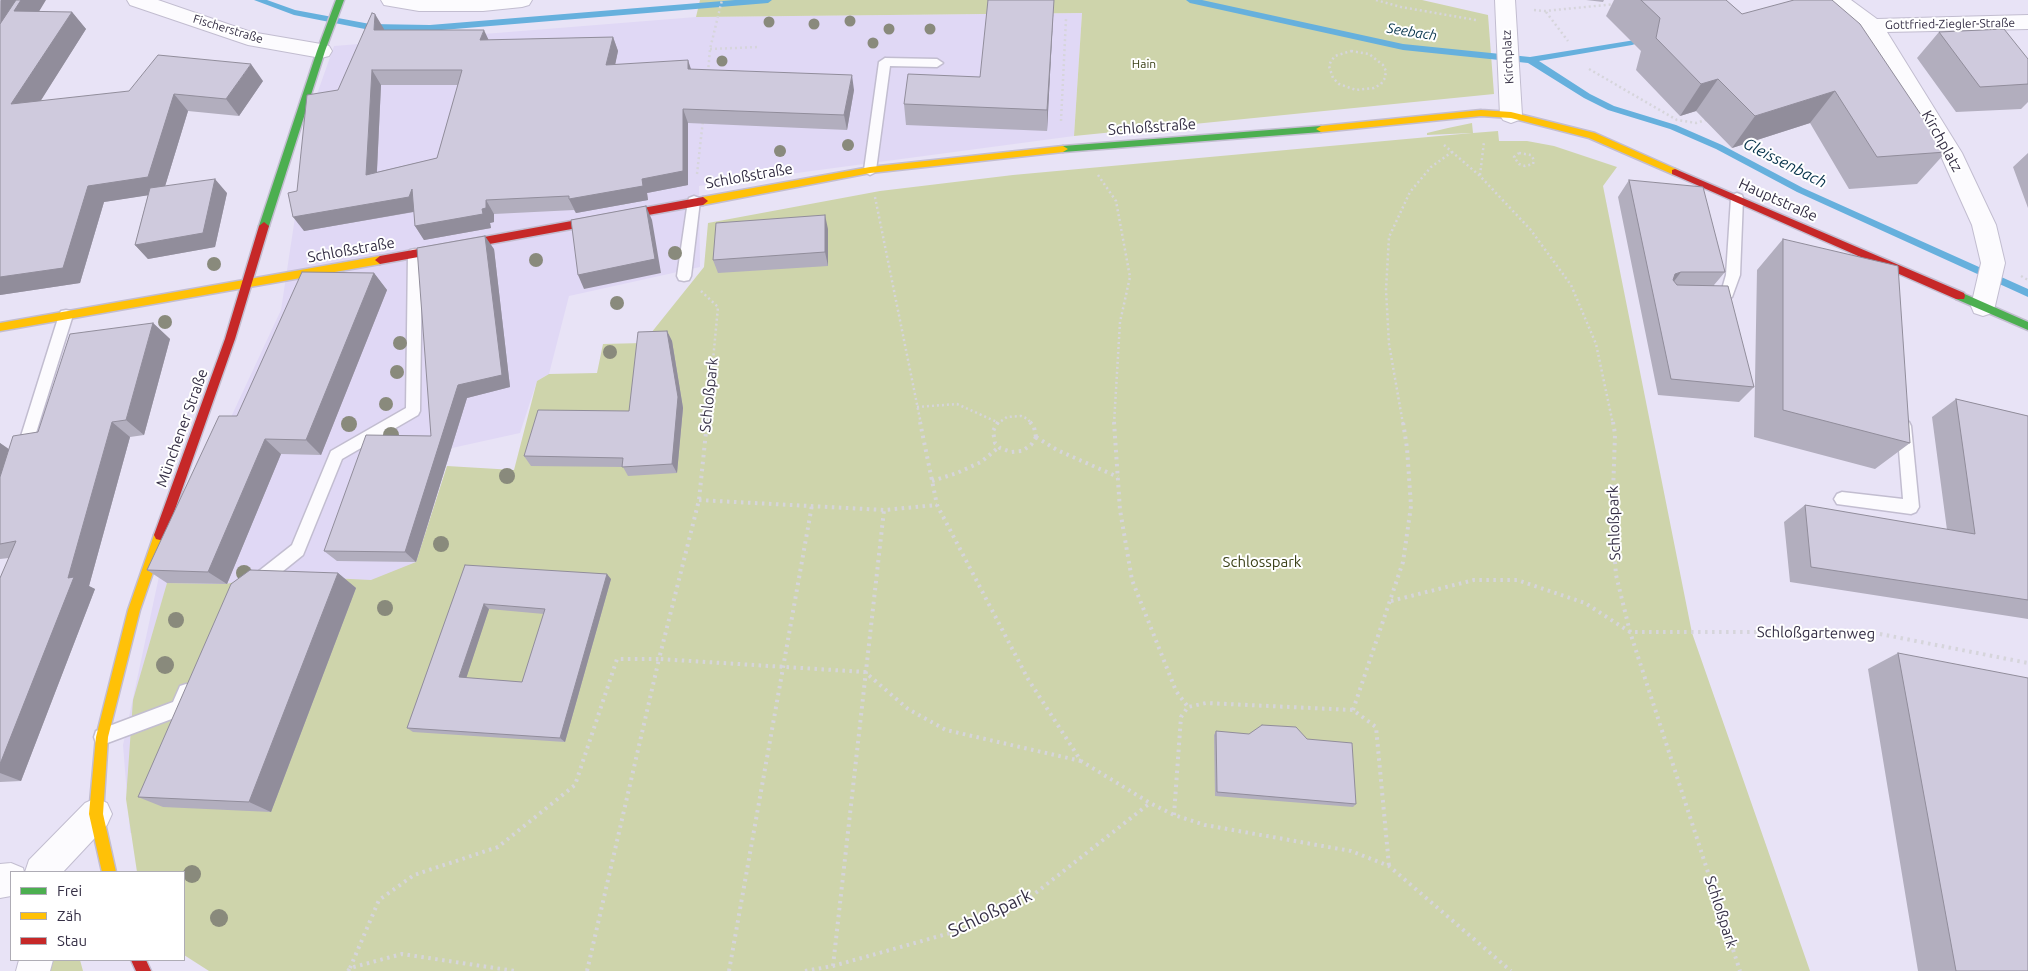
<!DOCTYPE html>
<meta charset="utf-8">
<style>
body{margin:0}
#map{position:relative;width:2028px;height:971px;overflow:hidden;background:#e8e3f6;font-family:Ubuntu,sans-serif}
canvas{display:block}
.legend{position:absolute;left:10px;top:871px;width:175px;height:90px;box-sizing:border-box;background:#fff;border:1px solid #aeacb5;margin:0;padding:6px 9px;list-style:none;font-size:15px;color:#352f45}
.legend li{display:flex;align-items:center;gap:10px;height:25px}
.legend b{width:25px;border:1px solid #aeacb5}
</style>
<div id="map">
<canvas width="2028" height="971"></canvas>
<ul class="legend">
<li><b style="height:6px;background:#4caf50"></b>Frei</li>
<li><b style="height:6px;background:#ffc107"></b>Zäh</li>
<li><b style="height:6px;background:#c62828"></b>Stau</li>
</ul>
</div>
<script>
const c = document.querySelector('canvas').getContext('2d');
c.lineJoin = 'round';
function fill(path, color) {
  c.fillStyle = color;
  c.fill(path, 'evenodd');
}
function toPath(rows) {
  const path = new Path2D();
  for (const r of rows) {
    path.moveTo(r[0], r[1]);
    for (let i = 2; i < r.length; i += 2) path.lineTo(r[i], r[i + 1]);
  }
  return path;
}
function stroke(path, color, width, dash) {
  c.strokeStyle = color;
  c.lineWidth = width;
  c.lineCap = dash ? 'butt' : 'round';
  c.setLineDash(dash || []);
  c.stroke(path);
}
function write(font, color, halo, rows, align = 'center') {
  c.font = font + ' Ubuntu,sans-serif';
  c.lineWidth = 4;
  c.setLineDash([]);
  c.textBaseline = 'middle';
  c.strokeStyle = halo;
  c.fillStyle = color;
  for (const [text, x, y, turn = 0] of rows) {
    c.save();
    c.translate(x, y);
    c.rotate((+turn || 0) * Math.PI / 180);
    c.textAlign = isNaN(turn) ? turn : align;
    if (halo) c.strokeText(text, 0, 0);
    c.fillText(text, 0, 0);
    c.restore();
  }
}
fill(toPath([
 [1082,13,1074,136,699,186,700,267,569,296,549,374,537,381,520,433,452,448,416,562,301,827,130,833,123,745,161,567,281,310,311,111,334,46,696,17]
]), '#e0d8f5');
fill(toPath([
 [700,0,1422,0,1488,15,1494,94,1074,136,1082,13,696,17],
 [1472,123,1473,133,1498,131,1499,141,1527,141,1554,146,1617,167,1603,186,1692,633,1810,971,209,971,184,955,184,872,137,872,126,799,133,700,167,583,226,584,267,575,371,580,416,562,447,466,514,470,537,381,549,374,597,373,603,344,643,343,704,267,708,223,880,191,1013,175,1472,133,1427,135,1427,133,1448,128],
 [51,960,80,960,83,971,47,971]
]), '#ced4ab');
fill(toPath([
 [254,0,267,0,295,10,370,24,430,25,735,0,772,0,768,3,430,31,370,30,294,15,254,0],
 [1186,0,1202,0,1403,44,1530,57,1635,40,1635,44,1632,45,1539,61,1590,94,1614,106,1676,125,1722,145,1803,188,2028,289,2028,297,1797,192,1716,149,1670,129,1608,110,1584,98,1528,63,1403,50,1190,3,1186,0]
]), '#66b0dd');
const lane = toPath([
 [885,58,937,59,943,63,937,67,890,66,876,170,874,173,870,175,866,173,864,170,879,62,885,58],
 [1737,193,1742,195,1743,198,1740,275,1732,297,1713,301,1708,300,1706,296,1708,292,1722,289,1726,275,1731,198,1732,195,1737,193],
 [694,196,699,198,700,201,691,276,689,280,684,281,679,280,677,276,688,201,689,198,694,196],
 [415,249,420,250,422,254,420,411,418,415,342,459,303,555,262,588,256,590,250,588,248,583,250,578,292,545,331,451,406,408,408,254,410,250,415,249],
 [66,310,71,311,73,315,30,452,28,456,23,458,18,456,16,452,59,315,61,311,66,310],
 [1904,420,1909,422,1911,426,1919,507,1916,512,1911,514,1837,504,1834,499,1837,494,1842,492,1903,499,1897,426,1899,422,1904,420],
 [186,684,192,686,194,692,185,714,102,745,96,743,94,737,96,731,173,702,180,686,186,684]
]);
const street = toPath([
 [127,0,158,0,251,32,321,44,329,46,332,51,329,56,321,58,248,45,130,5,127,0],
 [381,0,532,0,529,5,522,7,483,11,419,11,384,5,381,0],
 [1495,0,1515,0,1522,115,1519,120,1511,123,1503,120,1500,115,1495,0],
 [1828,0,1851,0,1877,19,2028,15,2028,29,1887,32,1962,153,1996,225,2005,263,1995,306,1992,313,1983,316,1974,313,1971,306,1981,263,1972,225,1940,154,1864,31,1831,5,1828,0],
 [96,798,107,803,112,814,107,825,63,872,25,872,29,860,85,803,96,798],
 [11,863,23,868,24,872,11,872,11,896,0,898,0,864,11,863],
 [19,960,53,960,50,971,16,971,19,960]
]);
const fast = toPath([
 [336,0,344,0,325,51,269,226,267,229,261,229,259,226,317,51,336,0],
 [1321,126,1326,129,1321,132,1063,152,1058,149,1063,146,1321,126],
 [1960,292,2028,322,2028,330,1956,299,1955,296,1956,293,1960,292]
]);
const slow = toPath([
 [1481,110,1511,112,1595,133,1678,170,1680,172,1675,175,1672,174,1589,138,1511,118,1481,116,1321,132,1316,129,1321,126,1481,110],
 [1063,146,1068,149,1063,152,870,173,703,205,698,201,703,197,870,167,1063,146],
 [380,256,385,260,380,264,0,331,0,323,380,256],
 [160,530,164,531,166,535,140,610,108,737,103,814,116,872,102,872,89,814,96,737,128,610,154,535,156,531,160,530]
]);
const jam = toPath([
 [1675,169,1964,293,1965,296,1964,299,1956,299,1672,174,1672,170,1675,169],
 [703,197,708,201,703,205,380,264,375,260,380,256,703,197],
 [264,222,269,226,235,339,166,535,164,539,160,540,156,539,154,535,225,339,259,226,264,222],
 [131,960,146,960,151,971,136,971,131,960]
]);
stroke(lane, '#c2bdd0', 3);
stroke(street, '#c2bdd0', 2);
stroke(fast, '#c2bdd0', 3);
stroke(slow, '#c2bdd0', 3);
stroke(jam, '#c2bdd0', 3);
stroke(toPath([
 [1376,0,1401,7,1476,20],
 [1534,10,1545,11,1615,4],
 [1546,12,1568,41],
 [710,49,759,47],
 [1351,51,1369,54,1383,65,1386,71,1385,78,1381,84,1374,88,1356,90,1339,84,1333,78,1329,66,1331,61,1335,56,1351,51],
 [1589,69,1677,120,1696,123,1709,119],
 [708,72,710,49,722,0],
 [1061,121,1066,19],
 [1444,145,1480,176,1530,229,1571,285,1596,344,1613,424],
 [1519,153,1531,155,1534,160,1533,164,1525,166,1519,164,1514,157,1519,153],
 [697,174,703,120],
 [1098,175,1116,201,1130,277,1120,322,1114,424],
 [1480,175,1484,142],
 [875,197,921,424],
 [2021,276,2028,280],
 [701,291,718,307,707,424],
 [917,407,957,404,997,422],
 [997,424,1007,417,1021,416,1028,419,1031,424],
 [1403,424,1389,344,1386,290,1389,237,1410,192,1431,167,1452,152]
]), '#d6d5db', 2.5, [2, 3]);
stroke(toPath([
 [920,422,937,505,1028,679,1081,761,1150,803,1174,815,1205,825,1351,851,1389,866,1511,971],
 [998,422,993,431,995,443,1000,448,1011,452,1022,451,1031,445,1036,437],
 [1030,422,1034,427,1036,437],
 [1114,422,1120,510,1132,580,1176,691,1188,707],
 [1613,422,1615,434,1612,523,1616,575,1630,632,1740,971],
 [1036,437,1057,450,1118,477],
 [932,481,957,473,981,462,999,447],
 [699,500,884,510,937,505],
 [1391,601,1474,580,1517,580,1585,603,1630,632,1870,632,2028,663],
 [1353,710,1403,562,1411,506,1407,448,1403,422],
 [1174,815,1181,717,1188,707,1206,703,1353,710,1376,727,1389,866],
 [833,966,884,510],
 [350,968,379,900,414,875,498,847,575,785,617,659,659,659,699,500,707,422],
 [348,971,350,968,402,954,515,971],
 [587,971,659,659,865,672,908,709,946,730,1081,761],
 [729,971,812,505],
 [805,971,833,966,961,930,1028,899,1150,803]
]), '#d6d5db', 4, [2.5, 4.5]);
fill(lane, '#fcfbfe');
fill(street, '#fcfbfe');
fill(fast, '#4caf50');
fill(slow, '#ffc107');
fill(jam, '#c62828');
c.fillStyle = '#898a7c';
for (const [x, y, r] of [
 [850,21,5.5],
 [769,22,5.5],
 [814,24,5.5],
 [889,29,5.5],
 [930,29,5.5],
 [873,43,5.5],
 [722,61,5.5],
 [848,145,6],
 [780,151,6],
 [675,253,7],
 [536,260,7],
 [214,264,7],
 [617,303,7],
 [165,322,7],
 [400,343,7],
 [610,352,7],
 [397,372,7],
 [386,404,7],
 [349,424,8],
 [391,435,8],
 [507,476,8],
 [441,544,8],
 [244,573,8],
 [385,608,8],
 [176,620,8],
 [165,665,9],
 [192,874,9],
 [219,918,9]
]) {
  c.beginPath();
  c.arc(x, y, r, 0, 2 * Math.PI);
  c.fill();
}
fill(toPath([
 [0,0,39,12,72,12,86,29,40,101,263,81,239,116,188,111,165,186,227,193,215,247,148,259,135,245,148,195,104,202,80,283,0,295],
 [1586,0,1604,0,1603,2],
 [1614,0,1726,0,1742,14,1946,152,1917,184,1849,189,1810,123,1732,148,1696,111,1680,116,1636,70,1641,51,1606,16],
 [1053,18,1047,131,906,125,904,104,980,77],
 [384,29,384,30,489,40,613,37,618,51,615,64,691,69,854,90,847,130,688,123,688,185,647,193,648,200,576,213,574,210,494,214,494,222,490,223,491,228,424,240,415,226,414,212,304,231,297,191,338,90],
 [381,85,458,85,437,158,377,172],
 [1939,32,2028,59,2028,102,2021,109,1956,112,1917,58],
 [2028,153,2028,208,2013,167],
 [1629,180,1725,272,1714,285,1754,387,1739,402,1658,395,1618,197],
 [828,229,828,266,718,273,713,260],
 [1783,239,1910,443,1875,469,1754,437,1757,270],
 [494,249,510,387,467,398,416,562,337,561,324,551,431,436],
 [374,273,387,290,321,455,281,454,227,584,167,583,147,570,237,416],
 [153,323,170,339,144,435,130,437,89,586,95,589,21,781,0,782,0,578,9,558,0,559,0,443,9,449,38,432],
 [667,331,672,341,683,408,677,473,628,476,623,467,531,466,524,456,629,411],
 [1956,399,2028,416,2028,619,1790,582,1784,522,1805,505,1947,530,1932,417],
 [465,565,611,579,565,742,413,732,407,728],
 [489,609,544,614,522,682,466,678],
 [338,573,356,588,271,812,163,807,138,797],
 [1898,653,2028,971,1918,971,1868,669],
 [1216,731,1356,804,1353,807,1215,796,1214,735]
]), '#b2aebe');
fill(toPath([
 [1,0,46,0,29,28,0,41],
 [1054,0,1053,18,1047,131,1047,110],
 [72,12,86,29,28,121,11,104],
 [375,14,384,29,383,45,374,30],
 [484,30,491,45,480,40],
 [613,37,618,51,612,80,606,65],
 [688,60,693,75,688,69],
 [251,64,263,81,239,116,226,99],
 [372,70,381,85,376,189,366,175],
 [852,75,854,90,847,130,844,115],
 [1718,79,1696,111,1680,116,1701,84],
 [1835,91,1810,123,1732,148,1755,116],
 [174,94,188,111,163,193,104,202,80,283,0,295,0,277],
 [683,109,688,123,688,185,647,193,648,200,576,213,569,199,642,179],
 [215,179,227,193,215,247,148,259,135,245],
 [412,189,418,211,304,231,293,217],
 [486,200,494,214,494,222,490,223,491,228,424,240,415,226,482,209],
 [646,206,652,220,661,273,584,289,578,275],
 [825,215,828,229,828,266,825,252],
 [485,236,494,249,510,387,467,398,416,562,405,552],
 [1681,272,1669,288,1675,274],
 [374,273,387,290,321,455,306,440],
 [153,323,170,339,144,435,126,420],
 [667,331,672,341,683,408,677,473,672,464],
 [112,422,130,437,89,586,95,589,21,781,0,773,0,764,68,578],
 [265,439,281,454,227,584,208,572],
 [0,443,14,453,0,497],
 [338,573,356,588,271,812,249,802],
 [607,574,611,579,565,742,560,738],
 [484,604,489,609,465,682,459,677]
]), '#918d9b');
const building = toPath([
 [16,0,21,0,14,11,72,12,11,104,129,91,158,55,251,64,226,99,174,94,148,177,88,186,63,268,0,277,0,24,16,0],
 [988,0,1054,0,1047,110,904,104,908,74,980,77,988,0],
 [1641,0,1726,0,1742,14,1794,0,1832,0,1860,24,1946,152,1877,157,1835,91,1755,116,1718,79,1701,84,1656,38,1660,18,1641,0],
 [372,13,375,14,374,30,484,30,480,40,613,37,606,65,688,60,688,69,852,75,844,115,683,109,683,171,642,179,643,186,569,199,569,196,486,200,486,208,482,209,483,214,415,226,412,189,409,197,293,217,288,193,297,191,307,95,338,90,372,13],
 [372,70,462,70,437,158,366,175,372,70],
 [2004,29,2028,59,2028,84,1980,87,1939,32,2004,29],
 [215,179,203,233,135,245,150,188,215,179],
 [1629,180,1703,187,1725,272,1681,272,1675,274,1673,280,1677,285,1728,286,1754,387,1671,379,1629,180],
 [646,206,655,259,578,275,571,220,646,206],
 [825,215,825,252,713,260,716,223,825,215],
 [485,236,502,375,458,385,405,552,324,551,366,435,431,436,417,248,485,236],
 [1783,239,1898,266,1910,443,1783,410,1783,239],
 [302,272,374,273,306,440,265,439,208,572,147,570,219,416,237,416,302,272],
 [153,323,126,420,112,422,68,578,74,577,0,764,0,578,16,541,0,544,0,477,13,436,38,432,70,334,153,323],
 [667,331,678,397,672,464,622,467,623,458,524,456,538,410,629,411,638,332,667,331],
 [1956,399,2028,416,2028,600,1811,567,1805,505,1975,534,1956,399],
 [465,565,607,574,560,738,407,728,465,565],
 [484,604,545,609,522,682,459,677,484,604],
 [250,570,338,573,249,802,138,797,231,584,250,570],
 [1898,653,2028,678,2028,971,1956,971,1898,653],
 [1262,725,1296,727,1307,739,1352,743,1356,804,1217,792,1216,731,1249,734,1262,725]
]);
fill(building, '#cfcadd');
stroke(building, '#918d9b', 1);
write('12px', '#352f45', '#fff', [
 ["Gottfried-Ziegler-Straße",1950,24,-1],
 ["Fischerstraße",228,29,17],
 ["Kirchplatz",1508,57,-93]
]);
write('12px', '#3b4118', '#fff', [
 ["Hain",1144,64]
]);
write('italic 14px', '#08354d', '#fff', [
 ["Seebach",1412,32,9]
]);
write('15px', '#352f45', '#fff', [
 ["Schloßstraße",1152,127,-4],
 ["Kirchplatz",1942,141,61],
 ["Schloßstraße",749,176,-10],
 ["Hauptstraße",1778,200,24],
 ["Schloßstraße",351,250,-10],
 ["Schloßpark",709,395,-84],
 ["Münchener Straße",182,428,-70],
 ["Schloßpark",1614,523,-92],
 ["Schloßgartenweg",1816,633,1],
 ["Schloßpark",1721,912,72]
]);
write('15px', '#3b4118', '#fff', [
 ["Schlosspark",1262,562]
]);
write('italic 16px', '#08354d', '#fff', [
 ["Gleissenbach",1785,163,27]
]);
write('18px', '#352f45', '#fff', [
 ["Schloßpark",990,913,-25]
]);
</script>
